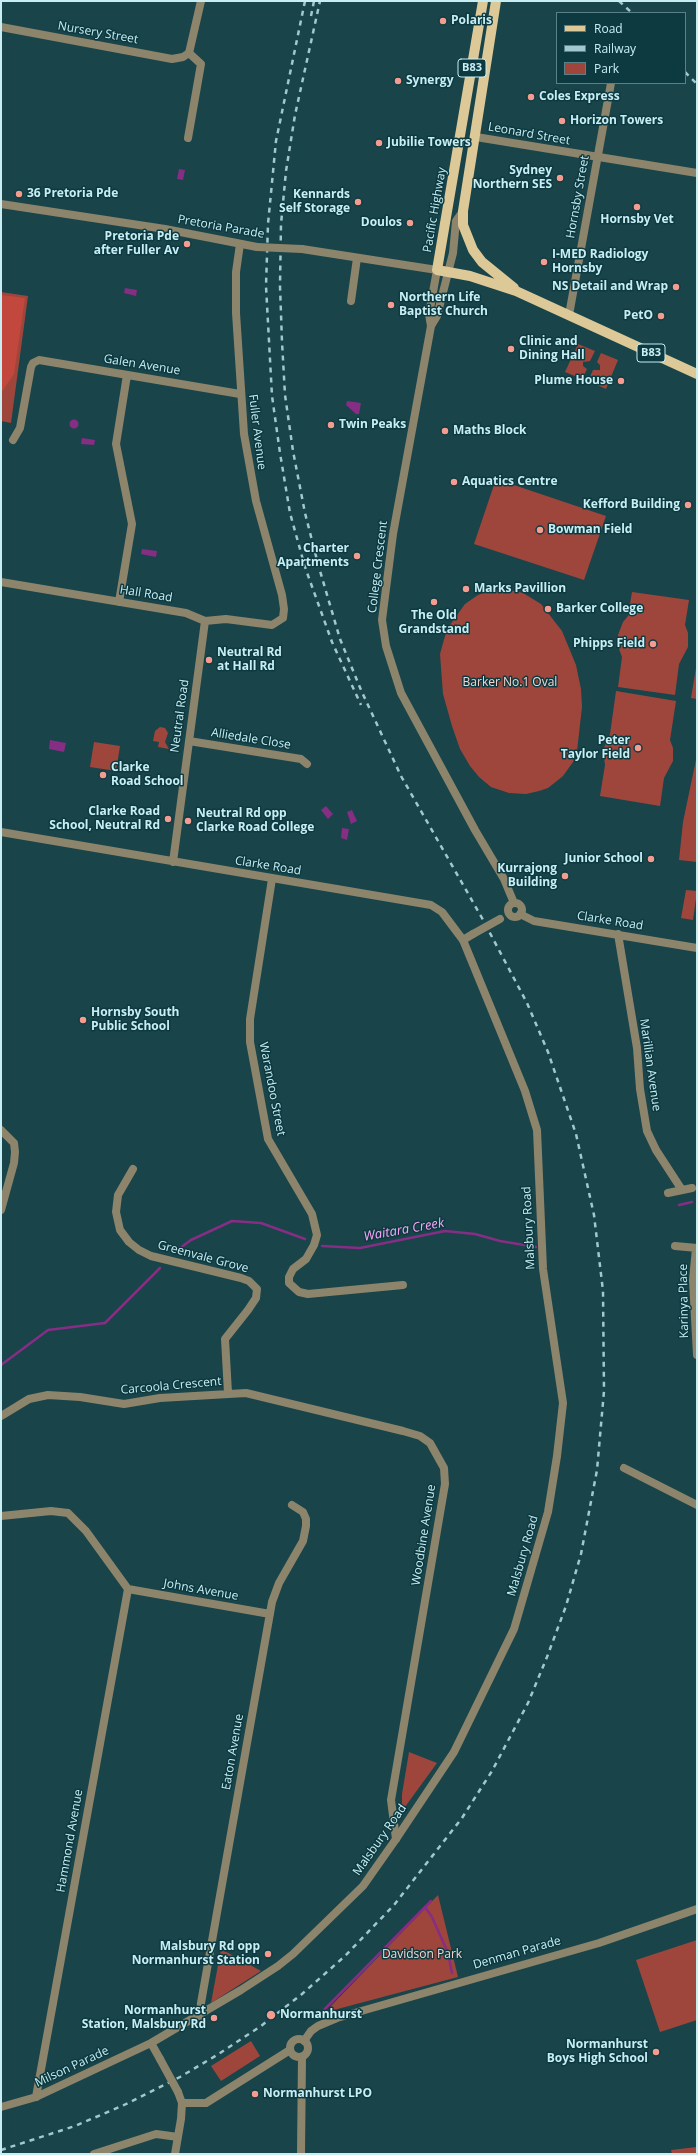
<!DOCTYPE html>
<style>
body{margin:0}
#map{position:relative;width:698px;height:2155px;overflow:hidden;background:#19444a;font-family:"Open Sans",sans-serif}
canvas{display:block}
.frame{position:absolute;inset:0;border:2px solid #c8eef4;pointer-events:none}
.legend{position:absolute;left:556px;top:12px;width:130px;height:72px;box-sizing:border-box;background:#0d3a40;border:1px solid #588288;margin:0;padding:5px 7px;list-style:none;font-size:12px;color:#c8eef4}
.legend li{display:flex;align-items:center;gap:8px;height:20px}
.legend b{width:20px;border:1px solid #588288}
</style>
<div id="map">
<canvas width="698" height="2155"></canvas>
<div class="frame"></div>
<ul class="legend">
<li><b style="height:5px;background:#ddc998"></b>Road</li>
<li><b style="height:5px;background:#a1c8ce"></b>Railway</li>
<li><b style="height:11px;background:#9f463c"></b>Park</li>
</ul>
</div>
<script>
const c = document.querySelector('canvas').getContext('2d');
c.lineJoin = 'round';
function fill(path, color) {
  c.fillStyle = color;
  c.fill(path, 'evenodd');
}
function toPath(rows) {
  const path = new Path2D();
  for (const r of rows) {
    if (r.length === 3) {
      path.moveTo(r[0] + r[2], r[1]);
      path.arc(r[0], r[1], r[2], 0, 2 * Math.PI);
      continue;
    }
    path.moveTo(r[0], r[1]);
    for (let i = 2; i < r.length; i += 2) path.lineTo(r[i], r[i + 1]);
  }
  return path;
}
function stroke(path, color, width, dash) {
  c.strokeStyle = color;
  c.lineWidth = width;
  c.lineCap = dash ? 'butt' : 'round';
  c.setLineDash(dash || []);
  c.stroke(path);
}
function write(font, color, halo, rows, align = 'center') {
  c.font = font + ' "Open Sans",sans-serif';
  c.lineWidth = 3;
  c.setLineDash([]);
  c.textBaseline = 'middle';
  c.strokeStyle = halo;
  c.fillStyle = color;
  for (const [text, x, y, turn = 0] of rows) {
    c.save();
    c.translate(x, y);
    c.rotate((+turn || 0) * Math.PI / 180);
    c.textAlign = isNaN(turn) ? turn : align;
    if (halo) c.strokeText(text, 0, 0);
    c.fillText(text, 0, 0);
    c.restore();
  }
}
fill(toPath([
 [1,292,28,296,11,423,1,421],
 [578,344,595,351,590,361,583,362,583,366,587,369,582,379,565,372],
 [601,353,618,360,606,389,588,381,593,370,600,370,600,365,597,362],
 [496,479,606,516,584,580,474,544],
 [491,590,510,590,523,593,541,604,562,631,576,665,581,689,582,707,577,751,573,762,563,776,548,788,539,791,526,794,509,793,491,787,479,777,470,766,460,749,452,726,443,694,440,654,447,629,465,604,478,595],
 [632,592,689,600,685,625,688,633,688,647,679,664,675,695,618,687,622,657,619,649,618,635,623,622,628,616],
 [696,668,697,668,697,699,691,698],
 [616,691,676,701,670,740,673,748,673,761,664,778,660,806,600,796,605,765,603,750,610,734],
 [160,727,165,728,168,733,165,742,169,749,158,747,159,742,153,741,155,731],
 [94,742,120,746,116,771,90,767],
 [697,755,697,862,679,860,683,822],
 [686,890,697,891,693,920,681,918],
 [409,1752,437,1763,402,1811,402,1794],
 [438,1895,458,1977,330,2011,330,2007],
 [697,1940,697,2020,660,2032,636,1960],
 [221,1949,261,1971,211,2003],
 [251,2041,260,2056,221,2081,211,2066],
 [697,2147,697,2154,672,2154,671,2150]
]), '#9f463c');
fill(toPath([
 [1,295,25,298,14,374,1,393]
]), '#c2473c');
fill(toPath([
 [179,169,185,170,183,180,177,179],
 [125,288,137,290,136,296,124,293],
 [347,401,361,403,359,414,356,414,346,405],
 [74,424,4.5],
 [82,438,95,440,94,445,81,444],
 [142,549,157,551,156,557,141,554],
 [50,740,66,743,64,752,49,749],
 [326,806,333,814,328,819,321,810],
 [352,810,357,821,351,824,347,812],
 [342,828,349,829,347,840,341,838]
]), '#862d84');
stroke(toPath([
 [679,1205,692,1202],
 [322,1246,360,1248,445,1231,475,1234,500,1241,536,1247],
 [176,1251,191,1240,232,1221,261,1223,305,1239],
 [1,1365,48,1330,105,1323,160,1268],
 [425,1907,432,1917,448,1953,452,1973],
 [320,2014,431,1901]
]), '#862d84', 2.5);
stroke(toPath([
 [1,27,172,59,183,57,189,53],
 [189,53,201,1],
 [476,137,697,173],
 [188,138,201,64,189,53],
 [1,204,165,229,257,247],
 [302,249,437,270],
 [351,301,357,258],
 [569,315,611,83],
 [13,440,20,428,31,367,33,363,39,360,240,394],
 [1,582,186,613,205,621,226,619,272,625,283,618,284,609,282,595,256,501,244,434,236,313,236,272,240,244],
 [119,602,132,524,116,444,127,375],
 [189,741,301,759,307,764],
 [1,832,431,905,442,912,463,940],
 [173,862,205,621],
 [272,879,250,1019,250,1042,268,1139,312,1214,317,1235,314,1245,306,1259,293,1269,289,1277,289,1283,299,1292,308,1294,403,1285],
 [520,914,534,921,697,948],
 [618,934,637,1048,640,1089,647,1131,656,1150,682,1190],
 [1,1130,14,1143,15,1152,14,1163,1,1210],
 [133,1169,118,1195,116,1212,120,1230,129,1242,139,1250,151,1256,241,1278,249,1281,257,1289,256,1298,248,1310,225,1339,228,1393],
 [668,1193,692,1188],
 [675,1246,697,1248],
 [696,1248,693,1280,697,1355],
 [1,1416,29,1399,48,1395,80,1397,124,1404,160,1398,246,1393,403,1431,420,1436,430,1443,444,1468,445,1484,391,1800,396,1839],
 [624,1468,697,1505],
 [1,1516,51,1511,68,1513,86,1531,128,1589],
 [128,1589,270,1614],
 [200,2016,201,2003,272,1602,279,1583,303,1541,306,1526,306,1519,303,1512,292,1505],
 [304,2041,311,2031,318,2026,337,2018,599,1943,697,1909],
 [36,2097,128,1589],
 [94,2154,156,2134,178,2137],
 [175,2154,181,2119,182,2103]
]), '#8d846c', 8);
stroke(toPath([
 [437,270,429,314,431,326,393,534,382,620,386,646,401,693,475,830,504,879,514,903],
 [431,326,437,316,453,253,456,221,463,211],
 [515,910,7],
 [299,2048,9],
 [151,2043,160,2059],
 [178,2092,182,2103,206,2103,290,2050],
 [1,2107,36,2097,151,2043,241,1990,278,1966,293,1954,363,1886,396,1839,454,1752,514,1629,548,1512,557,1456,563,1403,543,1269,537,1130,525,1091,463,940,473,934],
 [301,2154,302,2057]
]), '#8d846c', 8);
stroke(toPath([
 [483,1,437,270,470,276,516,291,697,374],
 [496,1,463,211,463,225,473,250,482,262,514,288]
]), '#ddc998', 10);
stroke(toPath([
 [305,1,276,141,268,224,266,286,272,396,280,453,290,513,305,567,332,642,361,705],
 [619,1,632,13],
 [311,16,314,1],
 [685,72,697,84],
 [1,2150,75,2126,124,2105,180,2077,217,2055,261,2026,302,1994,345,1956,394,1905,462,1818,492,1771,528,1703,547,1657,566,1606,581,1554,597,1470,604,1391,603,1291,594,1215,576,1134,548,1052,527,1003,482,918,401,776,361,690,340,639,318,564,305,513,293,451,285,395,282,342,280,286,281,224,286,171,295,115,320,1]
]), '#a1c8ce', 2.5, [5, 5]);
stroke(toPath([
 [257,247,302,249]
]), '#8d846c', 8);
stroke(toPath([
 [473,934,500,919],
 [160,2059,178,2092]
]), '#8d846c', 8);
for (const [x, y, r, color] of [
 [443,21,4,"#f59c90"],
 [398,81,4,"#f59c90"],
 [531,97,4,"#f59c90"],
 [562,121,4,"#f59c90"],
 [379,143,4,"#f59c90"],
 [560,178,4,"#f59c90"],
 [19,194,4,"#f59c90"],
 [358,202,4,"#f59c90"],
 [637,207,4,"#f59c90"],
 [410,223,4,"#f59c90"],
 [187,244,4,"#f59c90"],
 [544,262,4,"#f59c90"],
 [676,287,4,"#f59c90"],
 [391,305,4,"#f59c90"],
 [661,316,4,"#f59c90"],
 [511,349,4,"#f59c90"],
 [621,381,4,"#f59c90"],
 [331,425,4,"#f59c90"],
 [445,431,4,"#f59c90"],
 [454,482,4,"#f59c90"],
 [688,505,4,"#f59c90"],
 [540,530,4,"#f59c90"],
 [357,556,4,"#f59c90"],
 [466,589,4,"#f59c90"],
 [434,602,4,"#f59c90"],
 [548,609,4,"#f59c90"],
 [653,644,4,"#f59c90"],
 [209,660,4,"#f59c90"],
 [638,748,4,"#f59c90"],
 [103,775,4,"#f59c90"],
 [168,819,4,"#f59c90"],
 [188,821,4,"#f59c90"],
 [651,859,4,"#f59c90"],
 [565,876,4,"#f59c90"],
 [83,1020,4,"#f59c90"],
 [268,1954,4,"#f59c90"],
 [271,2015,5,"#f59c90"],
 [214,2018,4,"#f59c90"],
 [656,2052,4,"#f59c90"],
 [255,2094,4,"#f59c90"]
]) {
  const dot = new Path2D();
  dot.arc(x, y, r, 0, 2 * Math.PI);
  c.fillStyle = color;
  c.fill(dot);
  stroke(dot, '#0d3a40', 1.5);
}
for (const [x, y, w] of [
 [472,68,28],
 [651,353,28]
]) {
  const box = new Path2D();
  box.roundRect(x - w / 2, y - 9, w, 18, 3);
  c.fillStyle = '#0d3a40';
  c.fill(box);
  stroke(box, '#c8eef4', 1);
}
write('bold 11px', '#c8eef4', null, [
 ["B83",472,68],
 ["B83",651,353]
]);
write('bold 12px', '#c8eef4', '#0d3a40', [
 ["Polaris",451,21],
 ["Synergy",406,81],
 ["Coles Express",539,97],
 ["Horizon Towers",570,121],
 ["Jubilie Towers",387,143],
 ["Sydney",552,171,"right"],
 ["Northern SES",552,185,"right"],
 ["36 Pretoria Pde",27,194],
 ["Kennards",350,195,"right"],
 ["Self Storage",350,209,"right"],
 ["Hornsby Vet",637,220,"center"],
 ["Doulos",402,223,"right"],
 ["Pretoria Pde",179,237,"right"],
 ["after Fuller Av",179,251,"right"],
 ["I-MED Radiology",552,255],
 ["Hornsby",552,269],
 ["NS Detail and Wrap",668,287,"right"],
 ["Northern Life",399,298],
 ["Baptist Church",399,312],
 ["PetO",653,316,"right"],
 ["Clinic and",519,342],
 ["Dining Hall",519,356],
 ["Plume House",613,381,"right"],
 ["Twin Peaks",339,425],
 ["Maths Block",453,431],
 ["Aquatics Centre",462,482],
 ["Kefford Building",680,505,"right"],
 ["Bowman Field",548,530],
 ["Charter",349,549,"right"],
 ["Apartments",349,563,"right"],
 ["Marks Pavillion",474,589],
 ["Barker College",556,609],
 ["The Old",434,616,"center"],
 ["Grandstand",434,630,"center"],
 ["Phipps Field",645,644,"right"],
 ["Neutral Rd",217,653],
 ["at Hall Rd",217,667],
 ["Peter",630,741,"right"],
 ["Taylor Field",630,755,"right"],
 ["Clarke",111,768],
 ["Road School",111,782],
 ["Clarke Road",160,812,"right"],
 ["School, Neutral Rd",160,826,"right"],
 ["Neutral Rd opp",196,814],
 ["Clarke Road College",196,828],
 ["Junior School",643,859,"right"],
 ["Kurrajong",557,869,"right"],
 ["Building",557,883,"right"],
 ["Hornsby South",91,1013],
 ["Public School",91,1027],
 ["Malsbury Rd opp",260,1947,"right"],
 ["Normanhurst Station",260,1961,"right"],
 ["Normanhurst",206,2011,"right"],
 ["Station, Malsbury Rd",206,2025,"right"],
 ["Normanhurst",280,2015],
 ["Normanhurst",648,2045,"right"],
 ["Boys High School",648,2059,"right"],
 ["Normanhurst LPO",263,2094]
], 'left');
write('12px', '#c8eef4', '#0d3a40', [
 ["Nursery Street",98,33,10],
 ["Leonard Street",529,134,10],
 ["Hornsby Street",578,197,-80],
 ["Pacific Highway",435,210,-80],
 ["Pretoria Parade",221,227,10],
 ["Galen Avenue",142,365,9],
 ["Fuller Avenue",257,432,83],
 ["College Crescent",378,567,-83],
 ["Hall Road",146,594,9],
 ["Neutral Road",180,716,-82],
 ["Alliedale Close",251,739,9],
 ["Clarke Road",268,866,9],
 ["Clarke Road",610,921,9],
 ["Marillian Avenue",650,1065,82],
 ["Warandoo Street",272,1089,79],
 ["Malsbury Road",529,1228,-93],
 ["Greenvale Grove",203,1257,15],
 ["Karinya Place",684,1301,-91],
 ["Carcoola Crescent",171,1386,-5],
 ["Woodbine Avenue",424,1535,-81],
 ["Malsbury Road",523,1556,-74],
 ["Johns Avenue",201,1590,10],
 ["Eaton Avenue",233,1752,-80],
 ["Malsbury Road",380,1840,-55],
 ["Hammond Avenue",70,1841,-80],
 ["Denman Parade",517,1953,-16],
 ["Milson Parade",72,2067,-25]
]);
write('12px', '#f7d6d1', '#0d3a40', [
 ["Barker No.1 Oval",510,683],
 ["Davidson Park",422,1955]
]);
write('italic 13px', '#fda3f9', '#0d3a40', [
 ["Waitara Creek",404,1230,-10]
]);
</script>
